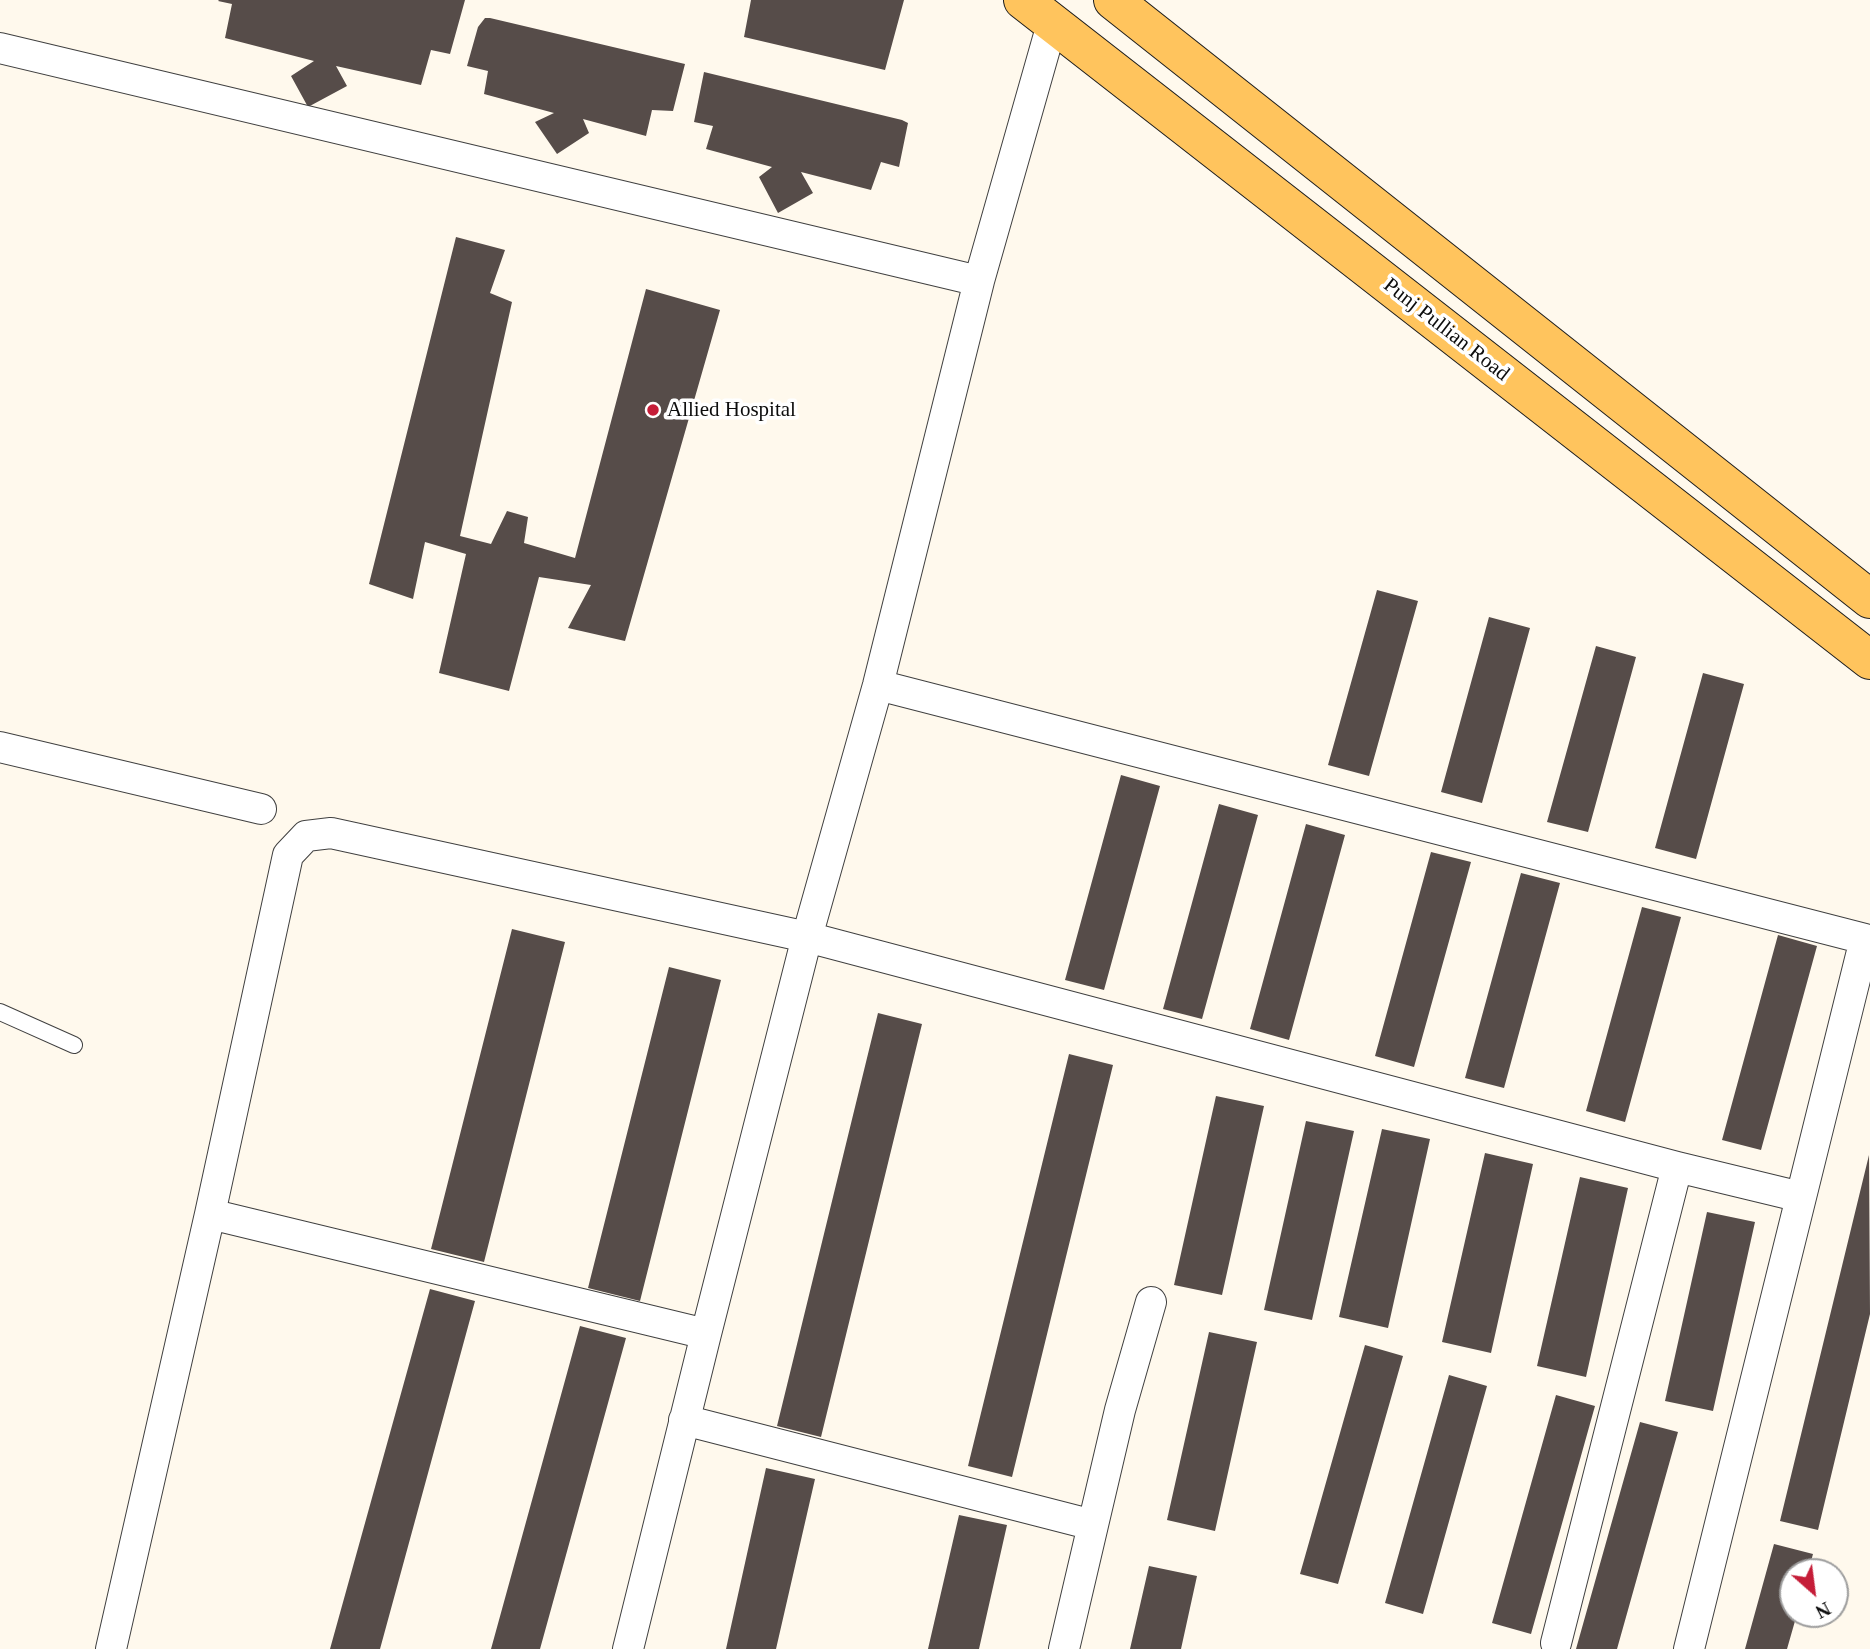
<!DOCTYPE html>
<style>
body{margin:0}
#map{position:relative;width:1870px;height:1649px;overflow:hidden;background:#fff9ed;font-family:"Times New Roman",serif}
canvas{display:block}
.north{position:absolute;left:1779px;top:1558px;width:70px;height:70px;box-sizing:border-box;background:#fff;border:2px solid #9e9e9e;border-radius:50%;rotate:152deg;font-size:19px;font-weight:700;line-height:28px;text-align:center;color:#0d0d0d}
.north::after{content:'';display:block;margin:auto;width:24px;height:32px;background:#c51d38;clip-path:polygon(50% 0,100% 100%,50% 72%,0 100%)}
</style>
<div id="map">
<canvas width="1870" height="1649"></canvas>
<div class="north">N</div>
</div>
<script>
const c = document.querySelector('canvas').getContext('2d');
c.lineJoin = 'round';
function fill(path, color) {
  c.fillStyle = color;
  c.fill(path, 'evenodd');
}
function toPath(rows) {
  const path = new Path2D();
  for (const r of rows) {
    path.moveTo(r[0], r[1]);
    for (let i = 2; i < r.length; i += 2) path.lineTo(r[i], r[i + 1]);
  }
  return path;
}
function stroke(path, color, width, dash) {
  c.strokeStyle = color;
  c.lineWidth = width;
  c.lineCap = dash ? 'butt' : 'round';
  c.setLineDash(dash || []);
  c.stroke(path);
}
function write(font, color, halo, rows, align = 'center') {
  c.font = font + ' "Times New Roman",serif';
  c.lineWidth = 7;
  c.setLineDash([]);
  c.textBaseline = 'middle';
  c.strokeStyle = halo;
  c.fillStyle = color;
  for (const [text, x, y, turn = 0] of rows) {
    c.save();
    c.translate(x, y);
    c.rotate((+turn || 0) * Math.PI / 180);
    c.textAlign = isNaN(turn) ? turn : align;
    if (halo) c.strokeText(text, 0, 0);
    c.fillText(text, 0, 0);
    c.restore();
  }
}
fill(toPath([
 [219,0,465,0,450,54,431,50,421,85,336,66,347,86,308,107,291,76,314,61,225,38,232,4,218,1],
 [751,0,904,0,885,70,744,37],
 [485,18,490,18,685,64,673,111,652,110,646,136,583,119,589,133,557,154,535,122,554,113,484,94,488,71,467,66,478,27],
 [704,72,902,120,908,123,899,167,881,162,871,190,801,172,813,193,778,213,759,177,772,167,706,149,713,126,694,122],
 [456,237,505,250,490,293,512,302,460,536,491,544,507,511,528,517,524,543,575,558,646,289,720,310,625,641,568,628,591,585,539,577,509,691,439,673,466,554,425,542,413,599,369,584],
 [1377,590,1418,601,1369,776,1328,765],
 [1489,617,1530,628,1482,803,1441,792],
 [1596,646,1636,657,1588,832,1547,822],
 [1703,673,1744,684,1696,859,1655,848],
 [1121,775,1160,786,1104,990,1065,980],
 [1219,804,1258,815,1202,1019,1163,1009],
 [1306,824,1345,835,1289,1040,1250,1029],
 [1431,852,1471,862,1414,1067,1375,1056],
 [1521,873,1560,883,1504,1088,1465,1078],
 [1642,907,1681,917,1625,1122,1586,1111],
 [512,929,565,942,484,1262,431,1249],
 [1778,935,1817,946,1761,1150,1722,1140],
 [669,967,721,980,640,1301,588,1288],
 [878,1013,922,1024,821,1437,777,1426],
 [1069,1054,1113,1065,1012,1477,968,1466],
 [1216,1096,1264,1106,1222,1295,1174,1285],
 [1306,1121,1354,1131,1312,1320,1264,1310],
 [1382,1129,1430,1139,1388,1328,1339,1317],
 [1485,1153,1533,1164,1491,1353,1442,1342],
 [1869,1155,1870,1314,1818,1530,1780,1521],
 [1580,1177,1628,1188,1586,1377,1537,1366],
 [1707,1212,1755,1222,1713,1411,1665,1401],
 [430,1289,475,1301,380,1649,330,1649],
 [580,1326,626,1338,540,1649,491,1649],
 [1209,1332,1257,1342,1215,1531,1167,1520],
 [1365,1345,1403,1356,1338,1584,1300,1574],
 [1449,1375,1487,1386,1423,1614,1385,1603],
 [1556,1395,1595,1406,1531,1634,1492,1623],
 [1640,1422,1678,1432,1617,1649,1576,1649],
 [766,1468,815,1479,776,1649,726,1649],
 [959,1515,1007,1525,979,1649,928,1649],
 [1774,1544,1813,1554,1808,1572,1793,1572,1793,1614,1797,1614,1787,1649,1745,1649],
 [1149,1566,1197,1576,1181,1649,1130,1649]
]), '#564c49');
const service = toPath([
 [0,1012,74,1045]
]);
const minor = toPath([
 [0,48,979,281],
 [878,685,1865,939,1689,1649],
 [0,747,261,809],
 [210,1214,706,1334],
 [684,1420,1093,1525,1120,1410,1151,1302],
 [1556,1643,1677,1167],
 [111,1649,210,1214,288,855,306,836,331,833,807,937,1677,1167,1801,1197],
 [628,1649,706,1334,807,937,878,685,979,281,1052,24],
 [1064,1649,1093,1525]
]);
const primary = toPath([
 [1023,0,1870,660],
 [1113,0,1870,599]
]);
stroke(service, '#404040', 18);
stroke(minor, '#404040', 32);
stroke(primary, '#1e1e1e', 40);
stroke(service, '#fff', 16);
stroke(minor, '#fff', 30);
stroke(primary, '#ffc45d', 38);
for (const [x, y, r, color] of [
 [653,410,7,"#c51d38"]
]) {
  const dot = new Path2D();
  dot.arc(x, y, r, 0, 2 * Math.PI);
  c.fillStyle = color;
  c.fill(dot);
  stroke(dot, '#fff', 2.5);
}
write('21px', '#0d0d0d', '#fff', [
 ["Punj Pullian Road",1446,330,38]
]);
write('21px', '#0d0d0d', '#fff', [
 ["Allied Hospital",667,410]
], 'left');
</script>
